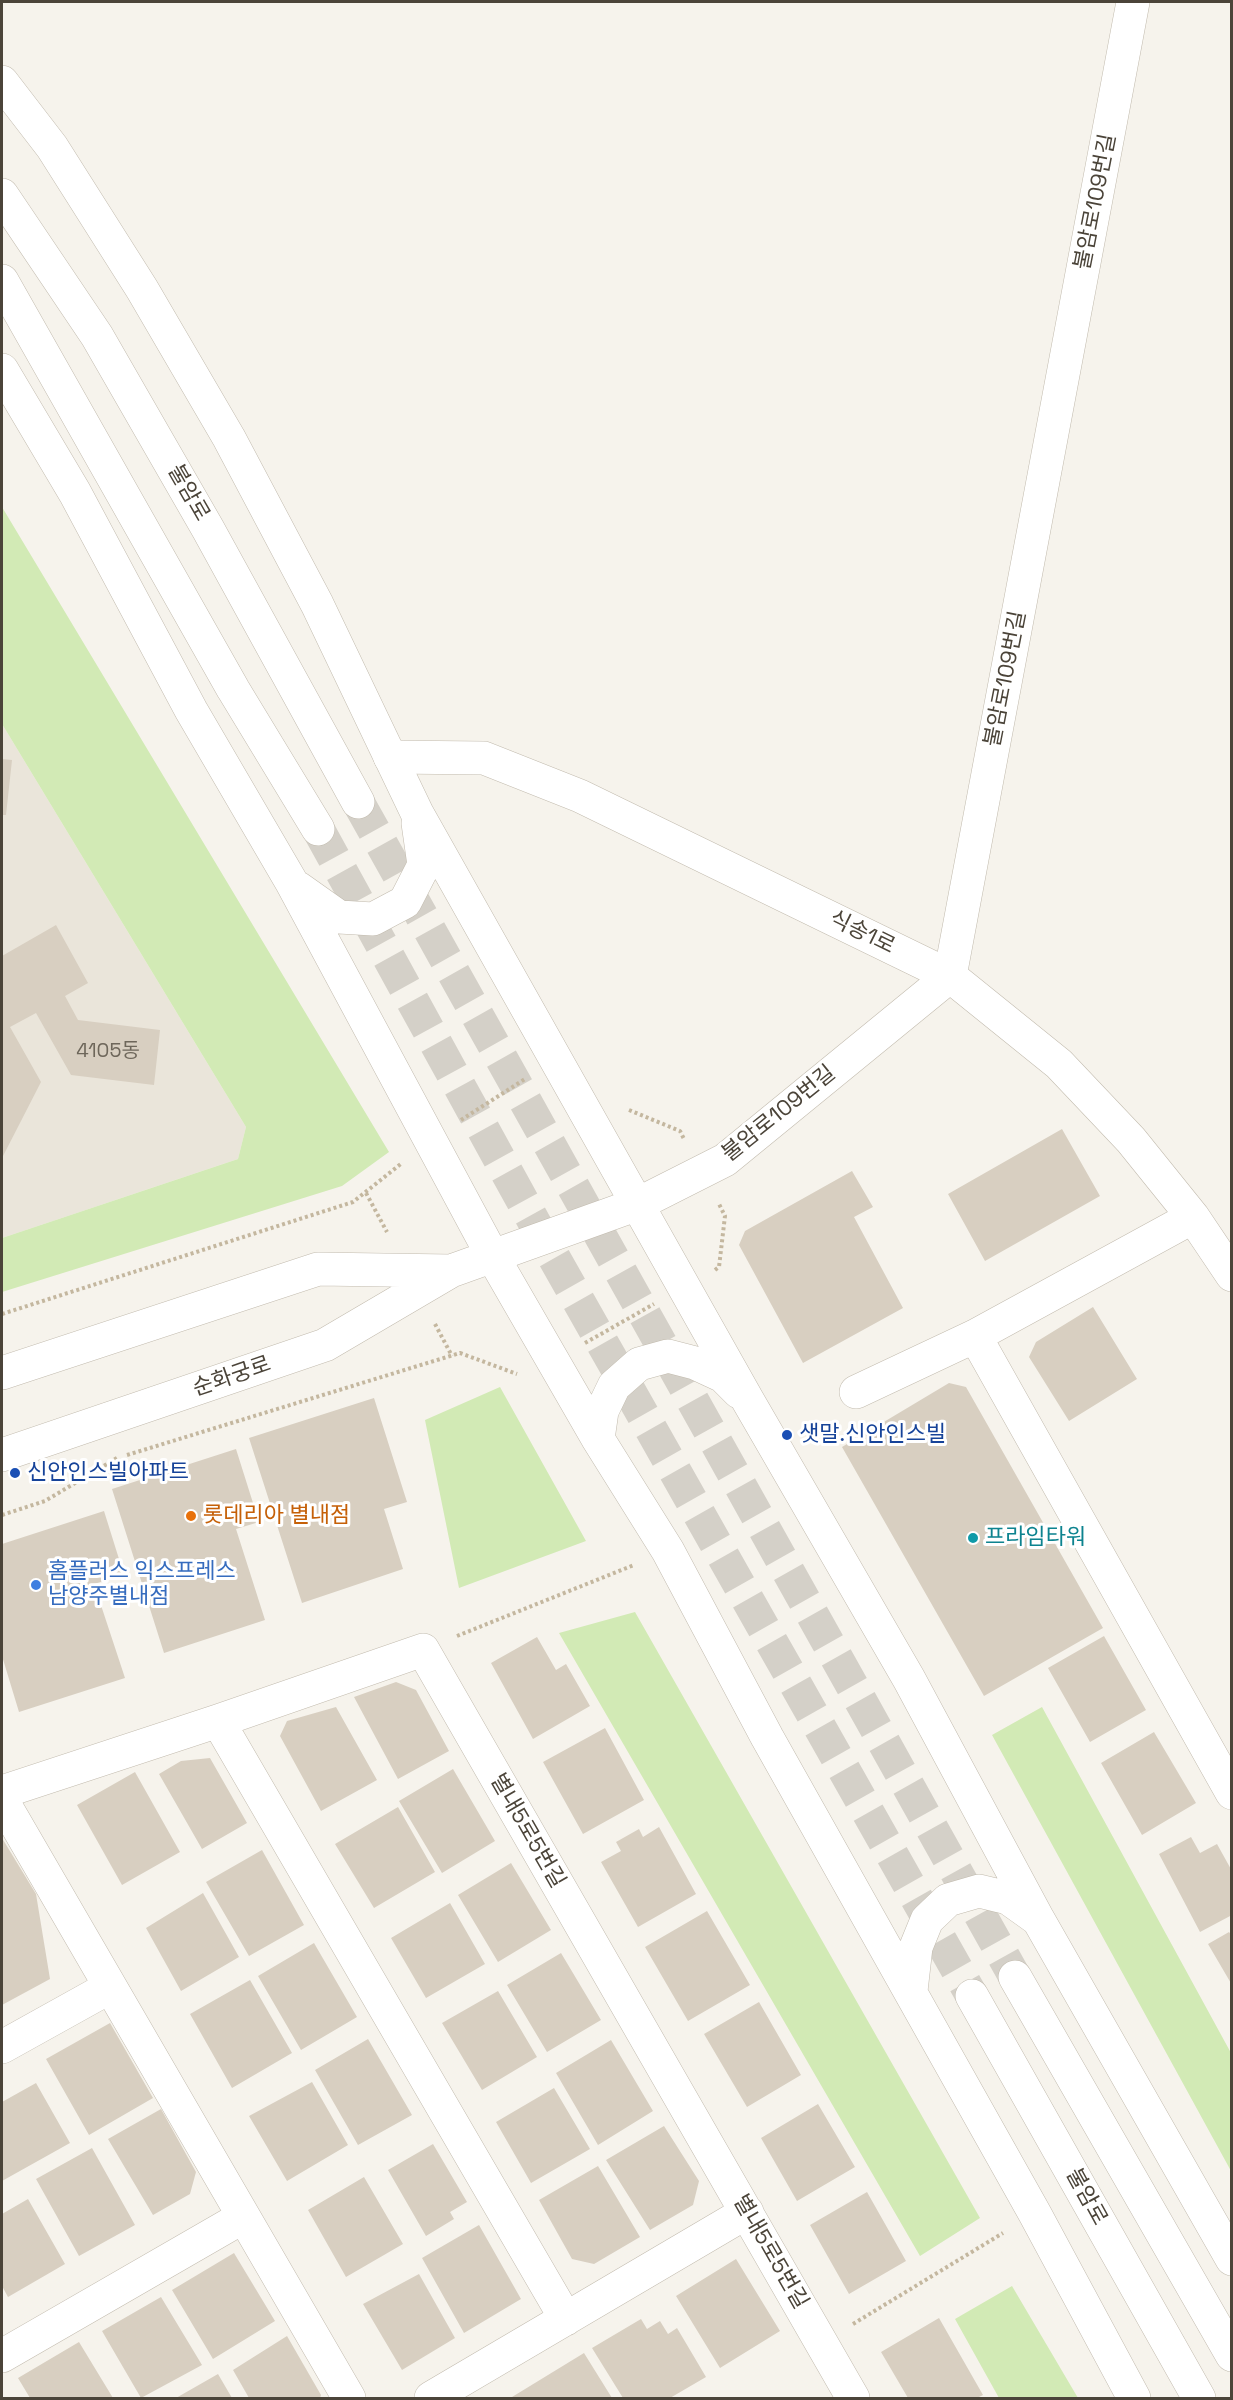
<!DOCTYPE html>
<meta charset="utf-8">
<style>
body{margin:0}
#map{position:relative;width:1233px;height:2400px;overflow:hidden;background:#f6f3ec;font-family:"Space Grotesk",sans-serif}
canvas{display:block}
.frame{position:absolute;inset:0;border:3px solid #4b4439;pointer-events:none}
</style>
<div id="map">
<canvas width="1233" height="2400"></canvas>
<div class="frame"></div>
</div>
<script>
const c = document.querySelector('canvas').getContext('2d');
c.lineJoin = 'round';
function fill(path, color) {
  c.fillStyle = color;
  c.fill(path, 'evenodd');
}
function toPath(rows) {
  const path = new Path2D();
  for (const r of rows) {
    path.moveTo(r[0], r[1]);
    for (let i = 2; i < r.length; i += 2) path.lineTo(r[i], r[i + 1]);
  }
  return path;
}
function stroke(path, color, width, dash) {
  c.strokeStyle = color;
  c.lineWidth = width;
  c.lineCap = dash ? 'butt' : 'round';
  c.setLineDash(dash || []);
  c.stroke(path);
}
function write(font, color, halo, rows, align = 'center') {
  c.font = font + ' "Space Grotesk","Noto Sans KR",sans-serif';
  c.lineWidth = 6;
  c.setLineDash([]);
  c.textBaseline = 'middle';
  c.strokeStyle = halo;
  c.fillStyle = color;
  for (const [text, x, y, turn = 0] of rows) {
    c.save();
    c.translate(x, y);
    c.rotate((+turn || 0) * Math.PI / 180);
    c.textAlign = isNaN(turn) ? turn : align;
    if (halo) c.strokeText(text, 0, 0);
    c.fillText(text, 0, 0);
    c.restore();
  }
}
fill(toPath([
 [2,724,246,1127,238,1159,2,1238]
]), '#eae5da');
fill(toPath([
 [2,507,389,1152,342,1186,2,1292,2,1238,238,1159,246,1127,2,724],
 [500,1387,586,1541,459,1588,425,1420],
 [635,1612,980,2218,920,2256,559,1633],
 [1042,1707,1231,2053,1231,2171,992,1735],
 [1012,2286,1078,2398,999,2398,955,2319]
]), '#d2eab5');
fill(toPath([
 [2,759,12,760,6,815,2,815],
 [56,925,88,983,65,996,78,1020,160,1030,154,1085,71,1075,36,1013,10,1027,41,1082,2,1158,2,956],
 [1062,1129,1100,1196,985,1261,948,1194],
 [852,1171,873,1207,854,1217,903,1308,803,1363,739,1245,745,1231],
 [1093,1307,1137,1379,1069,1421,1029,1357,1036,1342],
 [949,1383,966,1387,1103,1628,984,1696,842,1447],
 [374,1398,407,1502,384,1509,403,1569,302,1603,249,1438],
 [236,1449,259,1522,236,1529,265,1620,164,1653,112,1489],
 [104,1511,124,1575,94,1584,125,1678,19,1712,2,1656,2,1544],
 [1104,1636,1146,1710,1090,1742,1048,1668],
 [537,1637,556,1670,566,1664,590,1706,533,1739,491,1663],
 [396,1682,416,1690,449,1751,398,1779,354,1697],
 [336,1707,377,1780,321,1811,280,1736,287,1721],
 [605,1728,644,1800,583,1834,543,1762],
 [1154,1732,1196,1803,1142,1835,1101,1763],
 [210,1758,247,1823,202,1849,159,1774,181,1761],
 [453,1769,495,1841,442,1873,399,1801],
 [135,1772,180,1852,122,1885,77,1805],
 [398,1807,435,1872,374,1908,335,1844],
 [659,1827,696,1894,638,1927,601,1862,621,1851,616,1842,639,1829,643,1837],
 [1191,1837,1200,1853,1217,1844,1232,1871,1232,1915,1200,1932,1159,1854],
 [2,1838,36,1894,50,1979,2,2005],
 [262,1850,304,1925,249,1956,206,1882],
 [511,1863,551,1930,498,1962,458,1895],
 [203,1893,239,1957,181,1991,146,1928],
 [450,1903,485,1964,426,1998,391,1938],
 [707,1911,750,1985,688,2021,645,1947],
 [1229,1932,1232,1936,1232,1985,1208,1944],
 [314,1943,357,2017,301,2050,258,1976],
 [561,1953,601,2020,547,2052,507,1985],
 [250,1980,292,2053,232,2088,190,2014],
 [498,1991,537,2057,482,2090,442,2023],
 [759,2002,801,2075,747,2107,704,2034],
 [110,2023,153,2098,89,2135,46,2059],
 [368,2039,412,2115,358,2145,315,2070],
 [611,2040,653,2111,598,2145,556,2073],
 [312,2082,348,2145,287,2181,249,2116],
 [36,2083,70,2143,2,2181,2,2102],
 [554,2088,590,2149,531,2183,496,2122],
 [818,2104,855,2167,797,2201,761,2138],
 [161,2109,196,2172,190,2194,153,2215,108,2139],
 [664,2126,699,2181,693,2205,650,2230,606,2160],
 [433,2144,467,2202,450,2212,454,2219,426,2236,388,2170],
 [92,2148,135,2225,79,2256,36,2179],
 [598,2166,640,2237,594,2264,572,2259,539,2200],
 [364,2177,403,2244,346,2277,308,2210],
 [867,2192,906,2261,849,2294,810,2225],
 [28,2199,65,2264,8,2297,2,2286,2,2214],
 [479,2225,521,2299,464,2333,422,2258],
 [234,2253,275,2321,213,2359,172,2290],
 [736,2259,780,2331,720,2368,676,2296],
 [419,2274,455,2338,402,2370,363,2304],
 [161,2297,202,2365,141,2398,102,2331],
 [939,2318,983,2395,977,2398,908,2398,881,2352],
 [641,2319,647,2329,660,2321,668,2334,677,2328,706,2377,670,2398,623,2398,592,2348],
 [287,2336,321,2395,320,2398,249,2398,233,2370],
 [79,2342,113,2398,30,2398,18,2378],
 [584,2353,612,2398,513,2398,512,2397],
 [218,2374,232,2398,176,2398]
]), '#d8cfc1');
stroke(toPath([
 [358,802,1015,1977],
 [318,829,544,1240,972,1996]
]), '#d4d0c8', 33, [33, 16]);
const minor = toPath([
 [390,757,484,758,580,796,950,976,1059,1064,1131,1140,1193,1217,1232,1275],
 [638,1204,725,1160,950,976,1133,2],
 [975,1336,1232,1793],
 [856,1392,975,1336,1193,1217],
 [218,1721,566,2319],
 [2,1792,218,1721,423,1650,853,2398],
 [2,1800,349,2398],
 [2,2047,110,1987],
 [2,2356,243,2217],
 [431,2398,747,2212]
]);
const tertiary = toPath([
 [2,82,52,147,142,289,229,438,317,604,417,813,747,1399,909,1679,1038,1919,1232,2259],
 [2,195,97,336,208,529,358,802],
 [2,281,233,689,318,829],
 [2,370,75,493,191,710,292,883,493,1257,598,1439,668,1551,767,1737,1035,2214,1134,2398],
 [298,888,339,917,373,919,405,902,424,865,418,823],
 [2,1373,318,1269,451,1271],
 [598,1439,602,1411,614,1386,639,1364,668,1356,695,1363,723,1376,739,1392],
 [2,1455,325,1345,451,1271,638,1204],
 [1015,1977,1232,2355],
 [911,1991,916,1947,927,1920,948,1900,979,1891,1008,1898,1036,1918],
 [972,1996,1199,2398]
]);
stroke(minor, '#c2bbae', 34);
stroke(tertiary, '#c2bbae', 34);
stroke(toPath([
 [629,1110,680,1131,684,1139],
 [461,1120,525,1079],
 [366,1193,387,1232],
 [715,1270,719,1267,725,1216,719,1204],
 [2,1314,353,1202,402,1163],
 [435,1324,452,1356],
 [585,1343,654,1304],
 [127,1455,460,1353,517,1374],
 [2,1515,45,1501,117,1458],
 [457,1636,634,1565],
 [853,2324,1003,2233]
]), '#c4b79f', 4, [3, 3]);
stroke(minor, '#fff', 33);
stroke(tertiary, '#fff', 33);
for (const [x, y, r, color] of [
 [787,1435,6,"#1a4fb4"],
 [15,1473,6,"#1a4fb4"],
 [191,1516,6,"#e8710a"],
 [973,1538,6,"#0f9aa8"],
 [36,1585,6,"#3f7fe0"]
]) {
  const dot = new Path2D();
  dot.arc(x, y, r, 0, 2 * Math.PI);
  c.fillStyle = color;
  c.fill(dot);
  stroke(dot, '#fff', 2);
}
write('20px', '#6e675b', null, [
 ["4105동",108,1052]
]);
write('22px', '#4b4439', '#fff', [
 ["불암로109번길",1096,202,-79],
 ["불암로",188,493,60],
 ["불암로109번길",1006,679,-79],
 ["식송1로",862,933,26],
 ["불암로109번길",779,1114,-39],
 ["순화궁로",232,1377,-19],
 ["별내5로5번길",527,1831,60],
 ["불암로",1086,2197,61],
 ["별내5로5번길",770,2252,60]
]);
write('22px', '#164399', '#fff', [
 ["샛말.신안인스빌",799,1435],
 ["신안인스빌아파트",27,1473]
], 'left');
write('22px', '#c56008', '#fff', [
 ["롯데리아 별내점",203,1516]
], 'left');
write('22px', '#0d838f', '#fff', [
 ["프라임타워",985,1538]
], 'left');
write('22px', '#366cbe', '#fff', [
 ["홈플러스 익스프레스",48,1572],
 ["남양주별내점",48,1597]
], 'left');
</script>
